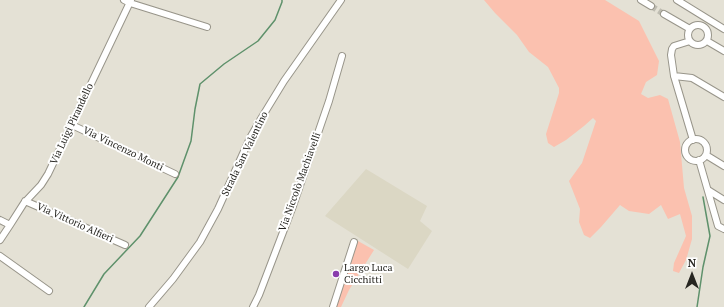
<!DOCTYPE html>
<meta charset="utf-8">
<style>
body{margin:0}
#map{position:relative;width:724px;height:307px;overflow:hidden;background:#e4e1d5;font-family:"PT Serif",serif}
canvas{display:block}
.north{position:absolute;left:672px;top:255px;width:40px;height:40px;-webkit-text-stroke:3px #fff;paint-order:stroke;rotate:0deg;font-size:11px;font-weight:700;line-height:16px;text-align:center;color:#272621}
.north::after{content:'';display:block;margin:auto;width:14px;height:18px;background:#272621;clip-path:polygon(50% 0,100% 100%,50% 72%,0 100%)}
</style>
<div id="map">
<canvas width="724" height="307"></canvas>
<div class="north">N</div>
</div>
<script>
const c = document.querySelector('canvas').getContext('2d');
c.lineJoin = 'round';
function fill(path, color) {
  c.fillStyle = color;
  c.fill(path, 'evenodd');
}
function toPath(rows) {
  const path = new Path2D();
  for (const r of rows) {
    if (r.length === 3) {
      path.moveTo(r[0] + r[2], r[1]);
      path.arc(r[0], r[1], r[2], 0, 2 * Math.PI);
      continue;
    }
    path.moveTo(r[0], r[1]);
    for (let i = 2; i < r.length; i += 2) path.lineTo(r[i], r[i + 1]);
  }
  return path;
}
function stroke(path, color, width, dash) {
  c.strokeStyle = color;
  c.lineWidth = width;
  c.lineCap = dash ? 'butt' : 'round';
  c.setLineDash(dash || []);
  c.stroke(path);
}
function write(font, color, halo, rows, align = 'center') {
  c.font = font + ' "PT Serif",serif';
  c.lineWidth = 4;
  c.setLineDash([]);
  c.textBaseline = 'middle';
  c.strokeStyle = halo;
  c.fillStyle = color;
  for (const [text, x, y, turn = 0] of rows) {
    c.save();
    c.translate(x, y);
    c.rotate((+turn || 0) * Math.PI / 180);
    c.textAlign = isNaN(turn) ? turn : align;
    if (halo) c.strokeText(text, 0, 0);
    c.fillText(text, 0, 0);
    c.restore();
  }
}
fill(toPath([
 [366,169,427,206,420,221,432,231,408,269,325,216]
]), '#dbd7c4');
fill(toPath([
 [484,0,605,0,639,21,659,61,657,75,646,82,641,94,648,98,660,95,668,99,680,142,684,188,692,216,692,239,686,260,679,273,673,271,674,263,686,236,680,214,668,219,661,205,649,214,629,211,620,205,601,227,590,238,584,235,579,222,580,209,569,181,582,163,596,121,593,118,584,126,566,140,554,147,548,143,546,134,559,93,559,88,548,67,529,52,517,35,495,13],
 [358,241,374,250,349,290,341,307,336,307]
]), '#fbc1af');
stroke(toPath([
 [84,307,104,274,140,236,178,177,191,141,195,109,200,84,224,64,258,41,275,20,282,2,282,0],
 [697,307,703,267,710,236,703,197]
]), '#5e916b', 1.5);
stroke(toPath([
 [651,6,664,14]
]), '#bebcb1', 6, [6, 3]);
const minor = toPath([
 [124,0,130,3,207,27],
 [641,0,651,6],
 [677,0,724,29],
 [664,14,690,29],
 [698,35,10],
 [690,41,674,46,672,49,671,55,674,76,693,140],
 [707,41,724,51],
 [674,76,692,78,724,97],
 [72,125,175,174],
 [696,150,11],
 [706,155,724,166],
 [699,160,718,226,724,229],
 [708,190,724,200],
 [25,201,125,245],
 [0,220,10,225],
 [0,240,10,225,24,203,41,185,48,174,131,0],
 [0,256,49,291],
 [149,307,173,279,200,242,218,209,250,138,262,117,284,81,341,0],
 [253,307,259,295,293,206,329,101,342,56],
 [333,307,354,242]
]);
stroke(minor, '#98958a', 8);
stroke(minor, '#fff', 6);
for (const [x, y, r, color] of [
 [336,274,4,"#893cad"]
]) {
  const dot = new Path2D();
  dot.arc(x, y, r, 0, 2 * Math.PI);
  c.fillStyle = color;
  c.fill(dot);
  stroke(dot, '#fff', 1.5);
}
write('10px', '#272621', '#fff', [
 ["Via Luigi Pirandello",72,124,-65],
 ["Via Vincenzo Monti",123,149,26],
 ["Strada San Valentino",245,154,-64],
 ["Via Niccolò Machiavelli",300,182,-70],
 ["Via Vittorio Alfieri",75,223,24]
]);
write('10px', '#272621', '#fff', [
 ["Largo Luca",344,268],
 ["Cicchitti",344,280]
], 'left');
</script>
